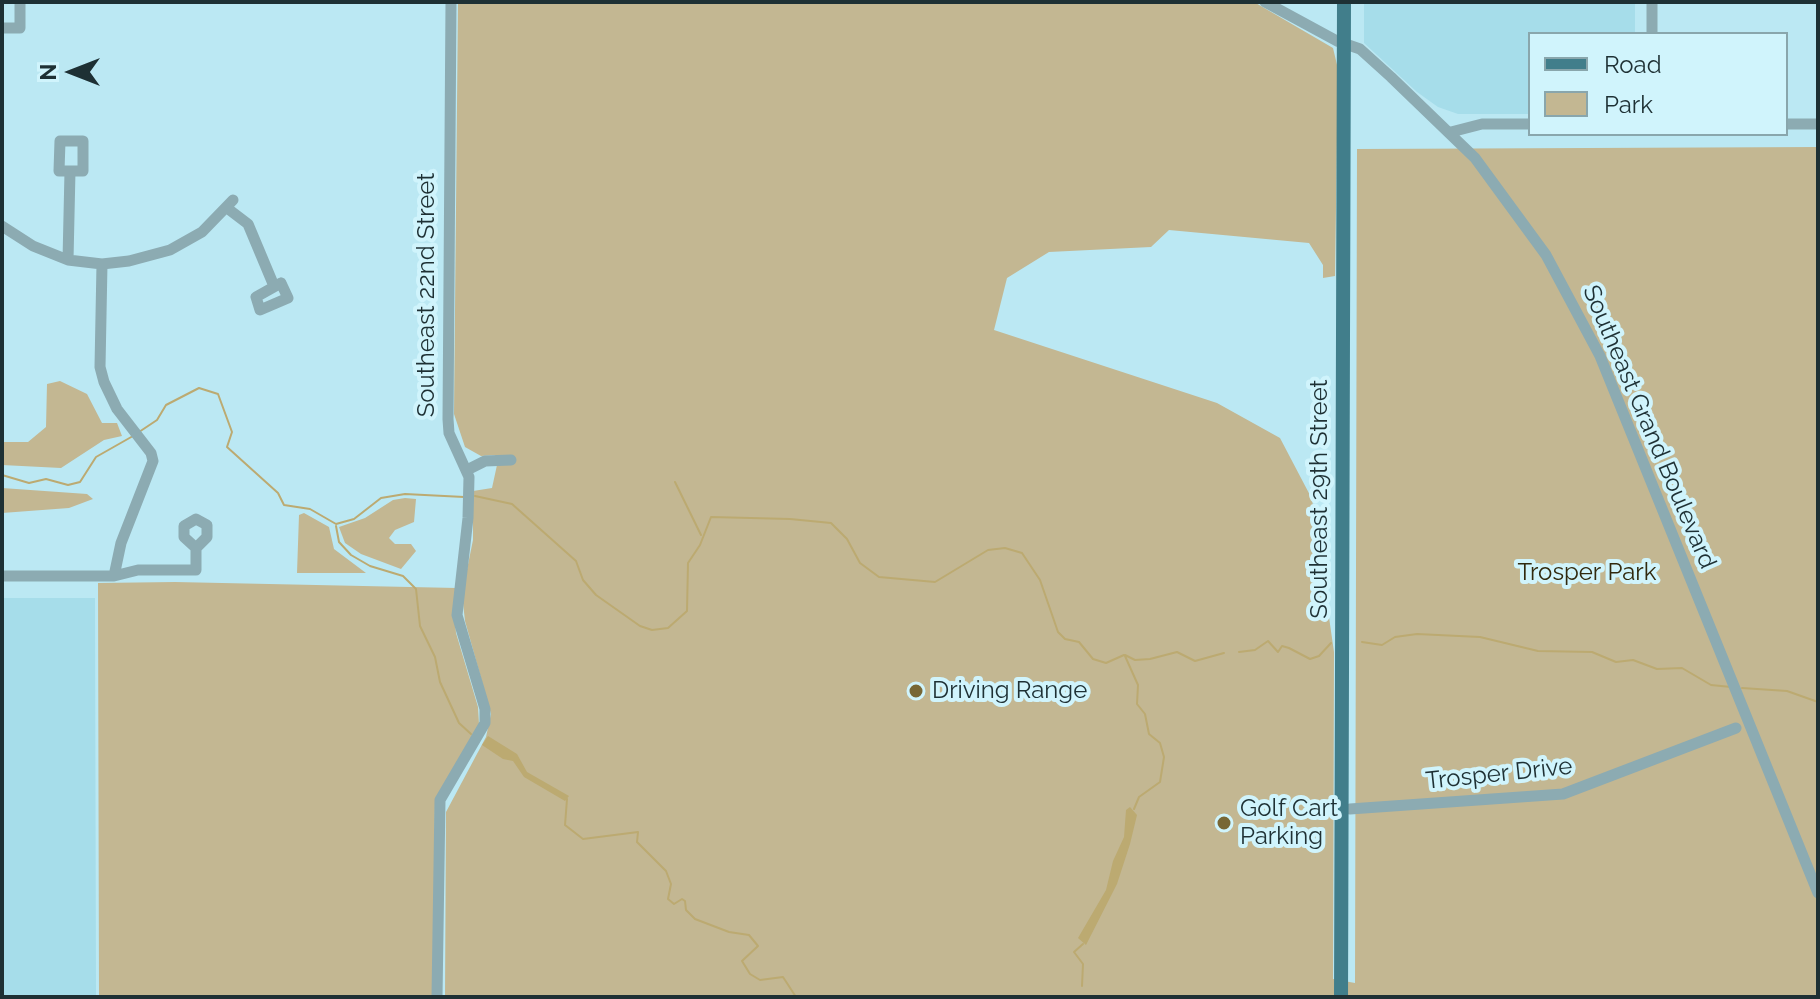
<!DOCTYPE html>
<style>
body{margin:0}
#map{position:relative;width:1820px;height:999px;overflow:hidden;background:#bbe8f3;font-family:Raleway,sans-serif}
canvas{display:block}
.frame{position:absolute;inset:0;border:4px solid #1e3034;pointer-events:none}
.legend{position:absolute;left:1528px;top:32px;width:260px;height:104px;box-sizing:border-box;background:#d0f4fc;border:2px solid #89a6ac;margin:0;padding:10px 14px;list-style:none;font-size:24px;color:#1e3034}
.legend li{display:flex;align-items:center;gap:16px;height:40px}
.legend b{width:40px;border:2px solid #89a6ac}
.north{position:absolute;left:32px;top:32px;width:80px;height:80px;-webkit-text-stroke:6px #d0f4fc;paint-order:stroke;rotate:270deg;font-size:22px;font-weight:700;line-height:32px;text-align:center;color:#1e3034}
.north::after{content:'';display:block;margin:auto;width:28px;height:36px;background:#1e3034;clip-path:polygon(50% 0,100% 100%,50% 72%,0 100%)}
</style>
<div id="map">
<canvas width="1820" height="999"></canvas>
<div class="frame"></div>
<ul class="legend">
<li><b style="height:10px;background:#417e8b"></b>Road</li>
<li><b style="height:22px;background:#c3b792"></b>Park</li>
</ul>
<div class="north">N</div>
</div>
<script>
const c = document.querySelector('canvas').getContext('2d');
c.lineJoin = 'round';
function fill(path, color) {
  c.fillStyle = color;
  c.fill(path, 'evenodd');
}
function toPath(rows) {
  const path = new Path2D();
  for (const r of rows) {
    path.moveTo(r[0], r[1]);
    for (let i = 2; i < r.length; i += 2) path.lineTo(r[i], r[i + 1]);
  }
  return path;
}
function stroke(path, color, width, dash) {
  c.strokeStyle = color;
  c.lineWidth = width;
  c.lineCap = dash ? 'butt' : 'round';
  c.setLineDash(dash || []);
  c.stroke(path);
}
function write(font, color, halo, rows, align = 'center') {
  c.font = font + ' Raleway,sans-serif';
  c.lineWidth = 8;
  c.setLineDash([]);
  c.textBaseline = 'middle';
  c.strokeStyle = halo;
  c.fillStyle = color;
  for (const [text, x, y, turn = 0] of rows) {
    c.save();
    c.translate(x, y);
    c.rotate((+turn || 0) * Math.PI / 180);
    c.textAlign = isNaN(turn) ? turn : align;
    if (halo) c.strokeText(text, 0, 0);
    c.fillText(text, 0, 0);
    c.restore();
  }
}
fill(toPath([
 [1364,2,1635,2,1635,34,1530,34,1530,114,1458,114,1438,107,1417,92,1364,43],
 [2,598,95,598,96,997,2,997]
]), '#a6ddea');
fill(toPath([
 [458,2,1254,2,1333,48,1338,69,1335,276,1323,278,1323,265,1309,243,1169,230,1151,247,1049,252,1007,278,994,330,1217,403,1280,438,1312,499,1334,652,1333,979,1355,983,1357,149,1818,147,1818,997,445,997,446,812,486,737,491,714,465,621,462,594,473,540,473,491,492,488,497,465,495,455,481,456,465,447,454,414],
 [60,381,87,394,102,423,117,423,122,436,104,440,61,468,2,465,2,442,28,442,46,427,47,384],
 [2,488,87,494,93,499,69,508,2,513],
 [405,498,416,499,414,522,395,530,389,538,395,544,411,544,416,551,401,569,361,554,345,543,339,527,365,518,393,500],
 [304,513,329,527,334,549,366,573,297,573,299,515],
 [175,582,457,588,454,608,456,633,478,707,479,724,435,803,433,997,99,997,98,583]
]), '#c3b792');
fill(toPath([
 [488,736,517,754,527,772,569,796,565,801,524,777,513,761,503,759,482,745],
 [1130,807,1137,815,1130,844,1117,884,1086,945,1078,938,1106,890,1113,861,1124,837,1126,810]
]), '#bcaa71');
stroke(toPath([
 [139,432,157,420,166,405,199,388,218,394,232,432,227,447,278,493,284,505,310,509,336,524,354,519,381,498,405,494,464,497],
 [2,475,29,483,46,479,68,485,80,482,96,457,133,436],
 [675,482,701,535],
 [475,496,512,504,576,561,583,580,596,595,640,626,652,630,668,628,687,611,688,563,700,545,711,517,790,519,831,523,847,539,860,563,879,577,935,582,988,550,1005,548,1022,553,1040,580,1058,632,1065,639,1079,642,1093,659,1106,663,1124,655],
 [336,526,339,542,351,555,370,566,403,576,416,589,420,626,435,657,440,682,459,723,471,734],
 [1362,642,1382,645,1395,637,1417,634,1480,637,1538,651,1592,652,1616,662,1633,660,1657,669,1682,668,1711,685,1731,687],
 [1239,652,1255,650,1268,641,1278,652,1282,646,1289,648,1310,659,1319,656,1331,643],
 [1125,655,1135,660,1150,659,1177,652,1195,661,1224,653],
 [1125,656,1138,685,1137,704,1145,714,1149,734,1160,743,1164,757,1160,782,1139,797,1134,809],
 [1742,688,1787,691,1818,702],
 [567,799,565,825,583,839,638,832,637,842,666,871,671,884,668,899,674,904,682,899,685,901,686,910,695,919,729,932,749,935,758,946,742,961,750,974,760,980,783,977,796,997],
 [1082,986,1083,964,1074,952,1083,944]
]), '#bcaa71', 2);
stroke(toPath([
 [1265,2,1337,41,1360,49,1391,77,1475,158,1546,255,1600,356,1818,893],
 [1652,2,1652,34],
 [2,28,20,28,20,2],
 [1786,124,1818,124],
 [1451,132,1482,124,1530,124],
 [60,141,83,141,83,171,59,171,60,141],
 [227,208,248,224,274,286],
 [2,226,33,246,68,260,102,264,129,261,170,250,202,232,233,200],
 [68,260,70,171],
 [102,264,100,367,104,382,117,409,151,453,153,461,121,543,114,576],
 [281,283,288,298,260,310,256,297,281,283],
 [467,470,485,461,511,460],
 [2,576,114,576,138,570,196,570,196,548,207,537,207,525,196,519,184,526,184,537,196,548],
 [1350,809,1563,794,1736,728],
 [437,997,440,800,485,723,485,709,457,615,468,518,469,477,449,433,448,419,451,2]
]), '#8cabb2', 11);
stroke(toPath([
 [1341,997,1344,2]
]), '#417e8b', 14);
for (const [x, y, r, color] of [
 [916,691,8,"#776735"],
 [1224,823,8,"#776735"]
]) {
  const dot = new Path2D();
  dot.arc(x, y, r, 0, 2 * Math.PI);
  c.fillStyle = color;
  c.fill(dot);
  stroke(dot, '#d0f4fc', 3);
}
write('24px', '#1e3034', '#d0f4fc', [
 ["Southeast 22nd Street",427,295,-90],
 ["Southeast Grand Boulevard",1649,427,67],
 ["Southeast 29th Street",1320,499,-90],
 ["Trosper Drive",1499,774,-6]
]);
write('24px', '#31290e', '#d0f4fc', [
 ["Trosper Park",1587,573]
]);
write('24px', '#1e3034', '#d0f4fc', [
 ["Driving Range",932,691],
 ["Golf Cart",1240,809],
 ["Parking",1240,837]
], 'left');
</script>
